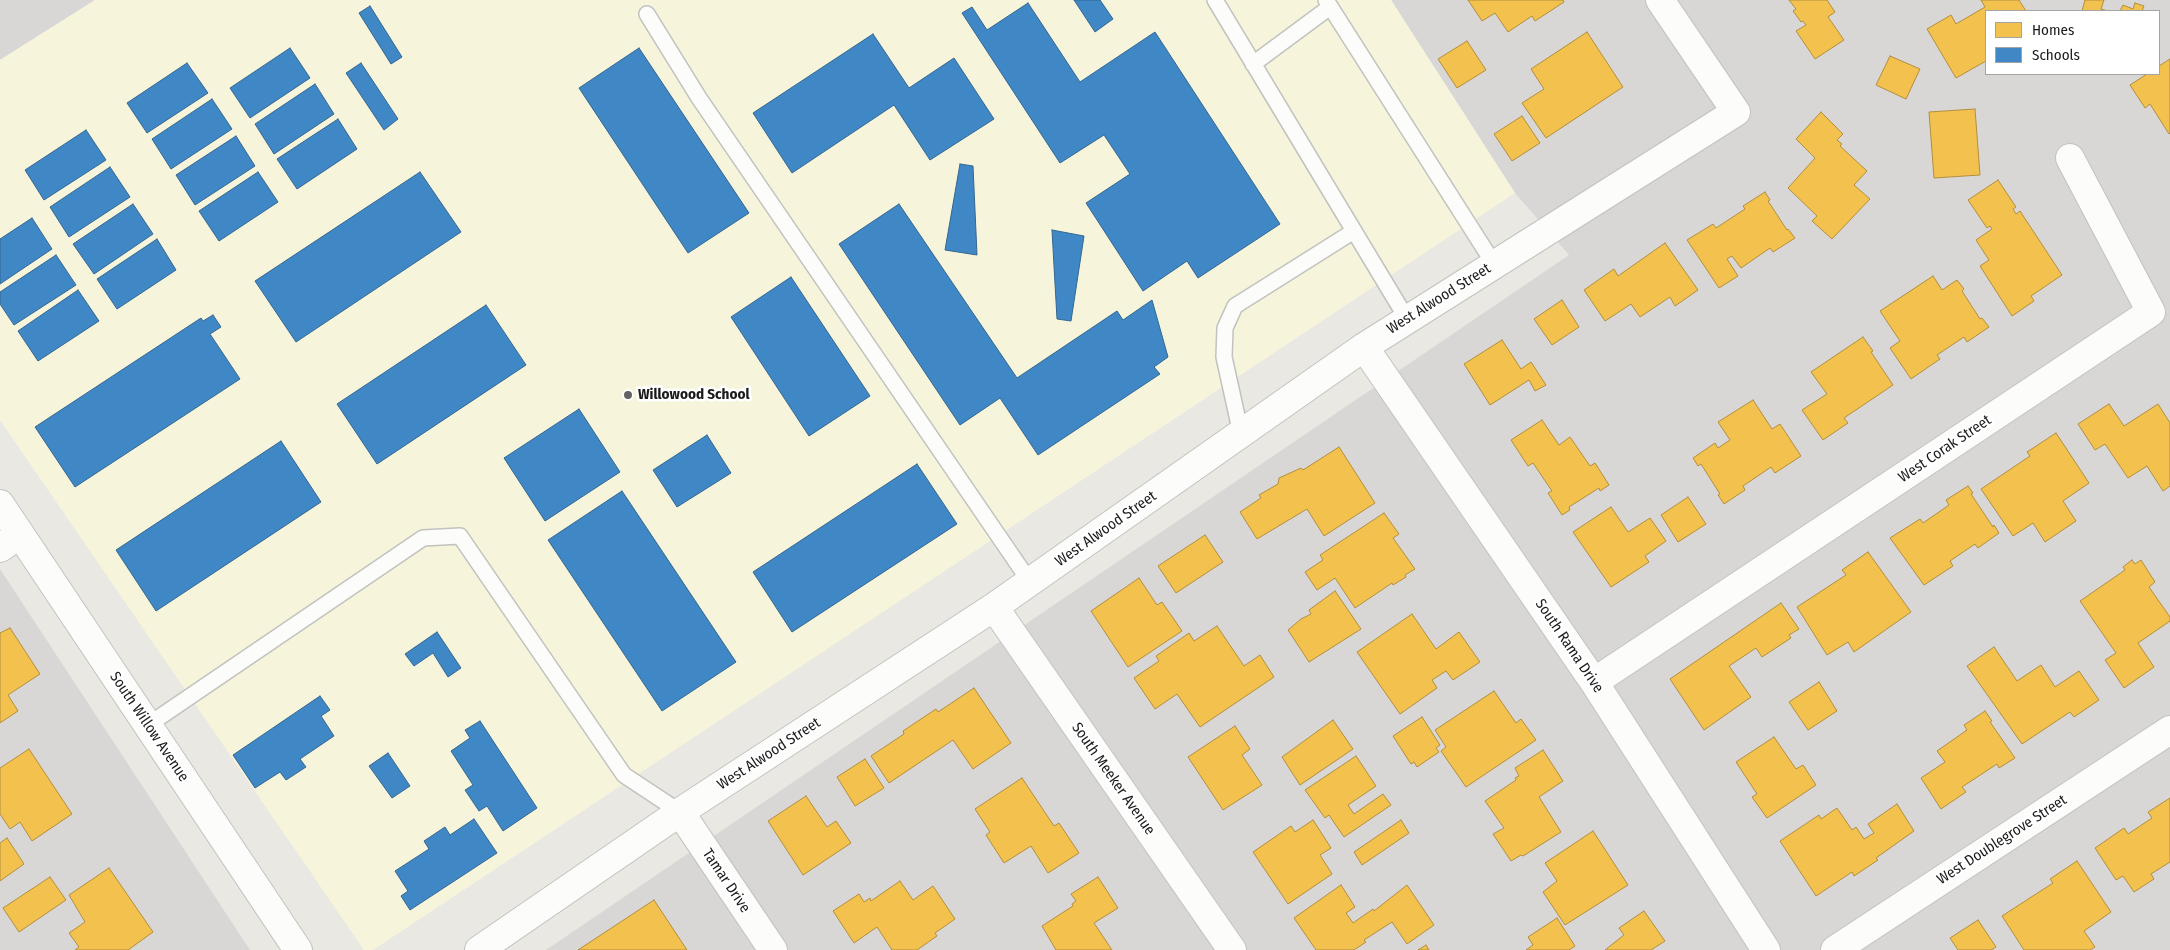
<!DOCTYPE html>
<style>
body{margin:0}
#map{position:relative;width:2170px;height:950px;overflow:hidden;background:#eae8e3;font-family:"Fira Sans Condensed",sans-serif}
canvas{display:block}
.legend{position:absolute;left:1985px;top:10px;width:175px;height:65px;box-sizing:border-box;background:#fff;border:1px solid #a4a4a4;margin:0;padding:6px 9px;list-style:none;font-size:15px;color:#1b1b1b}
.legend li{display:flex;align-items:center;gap:10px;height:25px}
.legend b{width:25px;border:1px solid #a4a4a4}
</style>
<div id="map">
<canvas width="2170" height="950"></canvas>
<ul class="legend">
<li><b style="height:14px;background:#f2c14e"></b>Homes</li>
<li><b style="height:14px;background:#3f88c5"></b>Schools</li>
</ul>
</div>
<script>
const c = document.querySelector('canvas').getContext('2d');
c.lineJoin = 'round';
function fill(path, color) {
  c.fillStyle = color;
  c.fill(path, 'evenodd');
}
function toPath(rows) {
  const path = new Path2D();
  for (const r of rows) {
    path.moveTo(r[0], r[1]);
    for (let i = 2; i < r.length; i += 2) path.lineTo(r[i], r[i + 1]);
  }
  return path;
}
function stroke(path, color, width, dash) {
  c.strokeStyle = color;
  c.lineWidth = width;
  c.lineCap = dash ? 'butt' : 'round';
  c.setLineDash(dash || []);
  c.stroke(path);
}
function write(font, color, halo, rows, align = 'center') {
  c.font = font + ' "Fira Sans Condensed",sans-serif';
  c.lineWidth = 5;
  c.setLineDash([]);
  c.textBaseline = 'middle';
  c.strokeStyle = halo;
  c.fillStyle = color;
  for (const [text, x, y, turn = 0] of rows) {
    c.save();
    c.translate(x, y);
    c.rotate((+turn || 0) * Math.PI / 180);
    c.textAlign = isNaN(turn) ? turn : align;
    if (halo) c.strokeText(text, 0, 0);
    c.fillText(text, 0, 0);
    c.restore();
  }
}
fill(toPath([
 [0,0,95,0,0,60],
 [1391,0,2170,0,2170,950,546,950,1569,255,1515,193],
 [1986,11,2159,11,2159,74,1986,74],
 [0,569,250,950,0,950]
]), '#d9d7d5');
fill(toPath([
 [95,0,1391,0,1515,193,373,950,364,950,0,420,0,60]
]), '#f6f5dc');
const homes = toPath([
 [1468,0,1563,0,1564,2,1535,21,1532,16,1508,32,1495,13,1482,21,1468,0],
 [1789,0,1827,0,1835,12,1828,17,1844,40,1815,59,1796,31,1806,25,1803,21,1801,22,1793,11,1796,9,1789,0],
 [1981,0,2019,0,2026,11,1986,11,1986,61,1956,78,1927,29,1951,15,1956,24,1985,7,1981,0],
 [2085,0,2104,0,2101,9,2108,11,2082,11,2085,0],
 [2135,3,2144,6,2142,11,2120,11,2123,5,2133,9,2135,3],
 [1587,32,1623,87,1546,138,1522,103,1544,89,1531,69,1587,32],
 [1467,41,1486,70,1457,88,1438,59,1467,41],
 [1890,56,1920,69,1906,99,1876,85,1890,56],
 [2170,59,2170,133,2169,134,2150,104,2145,108,2130,85,2147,74,2159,74,2159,66,2170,59],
 [1975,109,1980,175,1934,178,1929,112,1975,109],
 [1821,112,1843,134,1837,140,1842,144,1840,146,1867,171,1854,185,1870,199,1832,239,1812,221,1817,216,1788,188,1815,158,1796,139,1821,112],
 [1522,116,1540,143,1512,161,1494,134,1522,116],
 [1998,180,2016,207,2013,209,2016,214,2020,211,2062,275,2031,296,2034,301,2012,316,1980,266,1989,260,1976,240,1992,229,1990,226,1987,228,1968,200,1998,180],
 [1765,192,1770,200,1768,201,1787,230,1788,229,1795,238,1773,252,1770,248,1741,268,1732,256,1727,259,1738,276,1719,288,1687,240,1713,224,1716,228,1745,209,1743,206,1765,192],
 [1665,243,1698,290,1675,306,1670,297,1640,317,1631,304,1605,321,1584,290,1614,269,1618,276,1665,243],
 [1933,276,1942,290,1957,280,1964,289,1962,291,1980,319,1982,318,1989,327,1967,342,1964,337,1937,355,1940,359,1911,379,1890,348,1900,341,1880,311,1933,276],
 [1562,300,1579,327,1552,345,1534,319,1562,300],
 [1863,337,1873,351,1871,352,1893,385,1844,418,1848,423,1823,440,1802,410,1827,394,1811,372,1863,337],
 [1502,340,1521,369,1531,362,1546,385,1535,391,1529,380,1490,405,1464,364,1502,340],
 [1753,400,1772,429,1780,424,1801,456,1775,473,1771,467,1743,486,1745,490,1724,504,1718,495,1720,494,1701,464,1698,466,1693,458,1715,443,1718,448,1730,440,1718,422,1753,400],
 [2109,404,2124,426,2158,404,2170,423,2170,486,2163,491,2147,466,2128,478,2105,444,2095,450,2078,424,2109,404],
 [1542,420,1559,445,1570,437,1590,466,1595,463,1609,485,1600,491,1599,488,1569,507,1570,510,1562,515,1548,493,1552,491,1533,463,1528,466,1511,440,1542,420],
 [2056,433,2089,483,2063,501,2076,521,2045,542,2033,523,2013,536,1981,489,2030,456,2027,452,2056,433],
 [1339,447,1375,503,1324,536,1307,509,1257,539,1240,512,1261,498,1259,495,1278,484,1279,478,1301,468,1303,470,1339,447],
 [1968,486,1973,493,1971,494,1993,527,1994,525,1999,533,1978,548,1975,544,1950,561,1953,566,1924,585,1890,538,1920,519,1923,523,1949,505,1946,500,1968,486],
 [1688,497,1706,524,1678,542,1661,515,1688,497],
 [1611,507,1628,532,1650,518,1666,541,1645,556,1649,562,1611,587,1573,532,1611,507],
 [1384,513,1399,534,1393,538,1415,569,1405,575,1406,577,1393,585,1392,583,1355,608,1335,578,1317,590,1305,572,1323,560,1320,555,1384,513],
 [1205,535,1223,562,1176,593,1158,566,1205,535],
 [1868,552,1911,612,1854,652,1848,642,1827,655,1797,607,1846,575,1842,570,1868,552],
 [2132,560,2135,564,2141,560,2155,582,2149,587,2170,617,2170,621,2138,643,2154,667,2124,688,2105,660,2116,653,2080,601,2125,570,2123,567,2132,560],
 [1139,578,1157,605,1162,602,1182,631,1128,667,1091,611,1139,578],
 [1335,591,1361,629,1309,662,1288,630,1301,619,1311,614,1309,610,1335,591],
 [1781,603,1799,629,1789,635,1791,638,1762,657,1756,648,1729,666,1751,697,1704,730,1670,679,1781,603],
 [1412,614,1436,649,1459,632,1480,662,1453,680,1446,671,1432,680,1437,688,1400,714,1357,652,1412,614],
 [1217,626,1244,666,1260,655,1274,677,1200,727,1177,694,1155,709,1134,678,1159,661,1156,656,1189,633,1194,641,1217,626],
 [10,628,40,674,8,695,18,711,0,723,0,633,10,628],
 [1994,647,2017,681,2041,665,2055,687,2079,671,2099,700,2074,717,2070,712,2022,744,1967,666,1994,647],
 [1819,682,1837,711,1808,730,1789,702,1819,682],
 [974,688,1011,743,973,769,953,740,889,783,871,756,904,734,903,731,936,709,938,712,974,688],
 [1494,691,1516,723,1521,719,1536,740,1466,787,1441,751,1446,747,1435,730,1494,691],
 [1985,711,1992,721,1990,722,2015,758,1999,768,1997,764,1962,787,1966,792,1941,809,1921,778,1945,762,1937,751,1967,730,1964,725,1985,711],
 [1422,717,1440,745,1436,748,1439,752,1417,767,1414,762,1411,764,1393,736,1422,717],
 [1333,720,1353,749,1300,785,1282,757,1333,720],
 [1235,726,1250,749,1242,755,1262,785,1223,810,1188,757,1235,726],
 [1774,737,1796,769,1803,765,1816,785,1767,818,1752,797,1757,794,1736,762,1774,737],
 [29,749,72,814,32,841,20,822,10,829,0,814,0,768,29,749],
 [1543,750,1563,781,1539,797,1561,832,1523,856,1521,855,1511,861,1493,834,1504,828,1485,801,1516,780,1515,778,1519,776,1515,768,1543,750],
 [1356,756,1376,786,1348,805,1354,814,1383,794,1391,805,1344,837,1329,815,1325,818,1305,790,1356,756],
 [865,759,884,788,855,806,837,777,865,759],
 [1022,778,1054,826,1059,823,1079,853,1048,873,1031,846,1004,863,986,835,990,832,975,809,1022,778],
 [806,796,827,827,836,821,851,843,803,875,768,821,806,796],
 [2170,798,2170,862,2151,874,2154,879,2134,892,2123,876,2116,880,2095,848,2124,828,2128,834,2152,818,2148,812,2170,798],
 [1897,804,1914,831,1876,858,1878,860,1854,876,1852,872,1816,896,1780,841,1819,815,1821,819,1837,808,1852,830,1856,827,1864,839,1874,833,1868,824,1897,804],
 [1313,820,1331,848,1320,855,1332,874,1288,904,1253,852,1291,826,1295,832,1313,820],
 [1401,820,1409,833,1362,865,1354,852,1401,820],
 [1593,831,1628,885,1565,925,1543,892,1557,881,1545,863,1593,831],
 [7,838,24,864,0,881,0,843,7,838],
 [2077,861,2111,912,2084,931,2095,947,2090,950,2024,950,2002,916,2053,883,2050,879,2077,861],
 [109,868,153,932,128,950,75,950,79,947,69,933,85,922,69,895,109,868],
 [50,877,66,900,19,932,3,908,50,877],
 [1098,877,1118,908,1094,923,1112,950,1056,950,1042,926,1073,906,1072,904,1076,901,1071,894,1098,877],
 [900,881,913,900,933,886,955,919,935,933,937,936,917,950,892,950,877,927,854,943,833,911,859,894,864,902,870,898,871,901,900,881],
 [1341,885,1355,907,1346,913,1353,923,1373,909,1374,911,1407,885,1434,925,1407,944,1392,922,1364,940,1366,942,1354,950,1316,950,1294,918,1341,885],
 [654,900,687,950,578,950,654,900],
 [1644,911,1665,941,1651,950,1605,950,1624,935,1619,928,1644,911],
 [1557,918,1575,946,1569,950,1526,950,1533,945,1528,937,1557,918],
 [1978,920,1996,947,1991,950,1958,950,1950,938,1978,920],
 [1426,945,1429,950,1418,950,1426,945]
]);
fill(homes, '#f2c14e');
stroke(homes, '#b28f3f', 1);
const schools = toPath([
 [1074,0,1100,0,1113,19,1095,32,1074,0],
 [1028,3,1080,82,1155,32,1280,224,1198,278,1187,261,1143,291,1086,203,1130,174,1104,135,1060,163,962,13,972,7,987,30,1028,3],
 [370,6,402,57,391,64,359,13,370,6],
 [873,34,909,88,954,58,994,119,930,160,894,105,792,173,753,113,873,34],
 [290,48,310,78,250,118,230,88,290,48],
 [639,48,749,213,688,253,579,88,639,48],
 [187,63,208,93,147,133,127,103,187,63],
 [361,63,398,119,384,130,346,73,361,63],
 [315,84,334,114,274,154,255,124,315,84],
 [212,99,232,129,171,169,152,139,212,99],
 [338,119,357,149,297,189,277,159,338,119],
 [86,130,106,160,44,200,25,170,86,130],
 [236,136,255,166,195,205,176,175,236,136],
 [960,164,973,166,977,255,945,250,960,164],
 [110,167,130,197,69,237,50,207,110,167],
 [258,172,278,202,219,241,199,211,258,172],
 [420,172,461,232,296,342,255,281,420,172],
 [133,204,153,234,94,274,73,244,133,204],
 [899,204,1017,378,1117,311,1123,320,1152,300,1168,357,1154,367,1160,374,1038,455,1000,398,960,425,839,244,899,204],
 [32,218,52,249,0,284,0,239,32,218],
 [1052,230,1084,236,1071,321,1057,319,1052,230],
 [157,239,176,270,117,309,97,279,157,239],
 [56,255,76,285,14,325,0,304,0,292,56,255],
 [791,277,870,396,809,436,731,317,791,277],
 [78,290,99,321,38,361,18,331,78,290],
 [486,305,526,365,377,464,337,404,486,305],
 [213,315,221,327,210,334,240,379,75,487,35,427,201,318,203,321,213,315],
 [579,409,620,472,545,521,504,458,579,409],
 [707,435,731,473,677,507,653,470,707,435],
 [281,441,321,502,156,611,116,550,281,441],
 [917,464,957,524,792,632,753,572,917,464],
 [622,491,736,662,662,711,548,540,622,491],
 [437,632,461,668,448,677,433,653,414,666,405,654,437,632],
 [320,696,330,710,321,716,334,736,300,759,306,767,286,780,280,772,255,788,233,755,320,696],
 [480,721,537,808,503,831,487,806,479,811,465,790,473,785,451,751,470,738,465,730,480,721],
 [388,753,410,786,392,798,369,766,388,753],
 [474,819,497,853,410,910,401,896,408,891,395,871,429,849,424,841,445,827,450,835,474,819]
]);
fill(schools, '#3f88c5');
stroke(schools, '#346792', 1);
const service = toPath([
 [1215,0,1407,319],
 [1326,0,1494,264],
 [647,14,699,98,1030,582],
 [1253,64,1330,7],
 [1241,434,1224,357,1225,328,1235,306,1354,231],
 [148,725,423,538,460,536,624,775,680,812]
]);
const minor = toPath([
 [1364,347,1594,682,1766,950],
 [0,548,20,534],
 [994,607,1232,950],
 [1594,682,2151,312,2070,158],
 [680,812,773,950],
 [479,950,680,812,994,607,1364,347,1736,112,1660,0],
 [1835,950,2170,730]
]);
const tertiary = toPath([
 [0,504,298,950]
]);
stroke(service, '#c2c2bf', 18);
stroke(minor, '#c2c2bf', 30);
stroke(tertiary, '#c2c2bf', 30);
stroke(service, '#fcfcfb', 15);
stroke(minor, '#fcfcfb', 28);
stroke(tertiary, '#fcfcfb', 28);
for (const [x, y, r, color] of [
 [628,395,5,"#636361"]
]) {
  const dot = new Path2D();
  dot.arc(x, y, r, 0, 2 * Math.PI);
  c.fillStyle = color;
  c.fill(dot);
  stroke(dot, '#fff', 2);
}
write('15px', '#1b1b1b', '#fff', [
 ["West Alwood Street",1439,299,-32],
 ["West Corak Street",1945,449,-34],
 ["West Alwood Street",1106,529,-35],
 ["South Rama Drive",1569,646,56],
 ["South Willow Avenue",149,727,56],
 ["West Alwood Street",769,754,-33],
 ["South Meeker Avenue",1113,779,55],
 ["West Doublegrove Street",2002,840,-33],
 ["Tamar Drive",726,881,56]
]);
write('bold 15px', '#1b1b1b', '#fff', [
 ["Willowood School",638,395]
], 'left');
</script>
